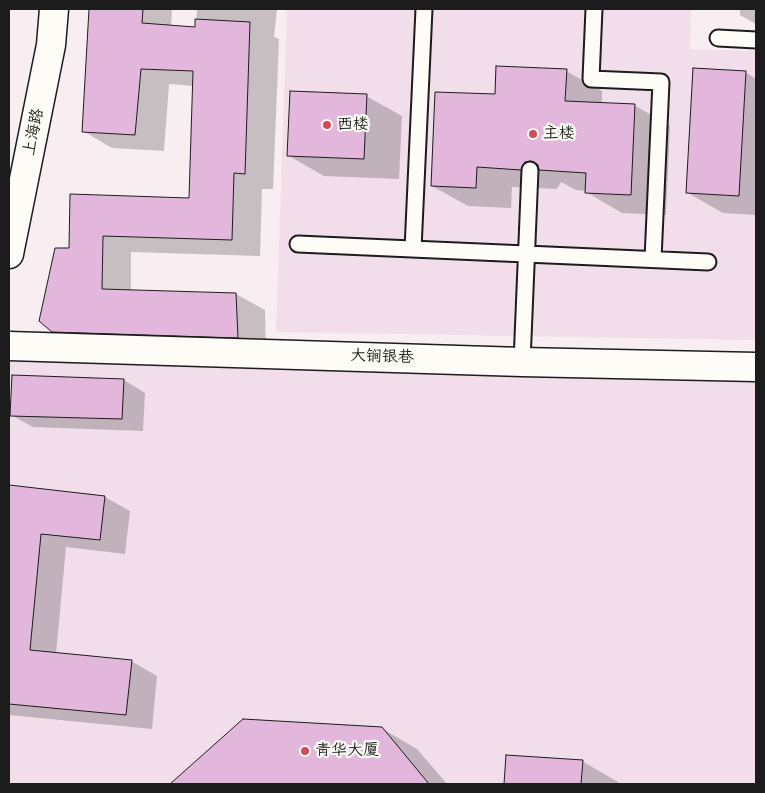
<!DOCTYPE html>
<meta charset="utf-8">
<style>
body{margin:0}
#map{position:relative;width:765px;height:793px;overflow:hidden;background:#f8eef1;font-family:Sriracha,sans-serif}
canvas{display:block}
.frame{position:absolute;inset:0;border:10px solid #1c1c1c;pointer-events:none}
</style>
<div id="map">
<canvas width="765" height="793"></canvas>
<div class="frame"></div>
</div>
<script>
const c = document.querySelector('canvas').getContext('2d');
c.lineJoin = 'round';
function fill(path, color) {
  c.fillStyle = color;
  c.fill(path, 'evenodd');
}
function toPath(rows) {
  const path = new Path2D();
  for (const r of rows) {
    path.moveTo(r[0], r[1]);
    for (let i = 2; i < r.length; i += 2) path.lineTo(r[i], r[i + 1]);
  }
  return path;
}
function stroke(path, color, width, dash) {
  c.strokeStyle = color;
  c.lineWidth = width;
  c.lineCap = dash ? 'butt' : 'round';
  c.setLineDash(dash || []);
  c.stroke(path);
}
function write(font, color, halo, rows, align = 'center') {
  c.font = font + ' Sriracha,"LXGW WenKai TC",sans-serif';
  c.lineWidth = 4.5;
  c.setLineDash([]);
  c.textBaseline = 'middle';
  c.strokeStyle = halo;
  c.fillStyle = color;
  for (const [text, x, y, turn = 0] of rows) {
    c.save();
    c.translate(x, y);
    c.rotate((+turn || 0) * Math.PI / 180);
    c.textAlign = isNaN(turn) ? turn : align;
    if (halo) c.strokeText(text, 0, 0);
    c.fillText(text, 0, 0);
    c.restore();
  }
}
fill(toPath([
 [287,9,691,9,690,49,756,51,756,340,276,332],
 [9,345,756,365,756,784,9,784]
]), '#f2deea');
fill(toPath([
 [91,9,172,9,171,27,196,28,197,9,277,9,274,37,279,39,273,189,262,189,260,256,131,252,131,291,236,294,265,310,266,353,82,347,53,331,70,250,190,199,194,86,169,84,164,151,112,148,83,131],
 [740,9,756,9,756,24,740,15],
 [566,71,602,91,602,104,634,105,670,126,666,215,622,213,586,192,586,191,576,190,561,182,557,189,512,187,511,208,468,206,432,186,496,96],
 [745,72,756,79,756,215,723,213,688,193],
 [366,96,402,116,399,179,324,176,289,156],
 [124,380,145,393,143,431,33,427,11,415],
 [9,486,105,497,130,511,125,554,66,547,56,654,131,661,157,676,152,729,9,715],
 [381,728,417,749,447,784,181,784,181,776],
 [507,756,582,761,618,782,618,784,505,784],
 [9,783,38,784,9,784]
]), '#0003');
const building = toPath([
 [89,9,143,9,142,23,195,27,195,19,250,22,245,174,234,173,232,240,103,236,102,289,236,293,238,338,52,332,39,321,55,248,69,248,70,194,189,198,193,71,141,69,135,135,82,132,89,9],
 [496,66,567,69,565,101,635,104,631,195,585,193,586,173,539,170,538,165,531,161,525,162,521,170,477,167,476,188,431,186,435,92,495,94,496,66],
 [693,68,746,71,739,196,686,193,693,68],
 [290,91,367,94,364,159,287,156,290,91],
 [12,375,124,379,122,419,10,416,12,375],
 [9,485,105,496,100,540,41,534,30,650,132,660,126,715,9,704,9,485],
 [243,719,382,727,429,784,170,784,243,719],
 [506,755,583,760,581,784,504,784,506,755]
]);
fill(building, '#e3b7db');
stroke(building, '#1c1c1c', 1);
const service = toPath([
 [594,9,591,79,661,82,653,259],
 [718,38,756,40],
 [298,244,708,262],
 [413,249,424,9],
 [522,362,530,170]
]);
const minor = toPath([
 [9,346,522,362,756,367]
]);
const secondary = toPath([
 [9,254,51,45,54,9]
]);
stroke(service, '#1c1c1c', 19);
stroke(minor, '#1c1c1c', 31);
stroke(secondary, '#1c1c1c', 31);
stroke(service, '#fdfcf7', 15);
stroke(minor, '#fdfcf7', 28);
stroke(secondary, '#fdfcf7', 28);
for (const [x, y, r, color] of [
 [327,125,5,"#d1495b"],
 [533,134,5,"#d1495b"],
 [305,751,5,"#d1495b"]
]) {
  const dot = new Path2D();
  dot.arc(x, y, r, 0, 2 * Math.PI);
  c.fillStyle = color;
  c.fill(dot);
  stroke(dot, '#fdfcf7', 2);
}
write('16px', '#1c1c1c', '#fdfcf7', [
 ["西楼",337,125],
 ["主楼",543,134],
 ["青华大厦",315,751]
], 'left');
write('16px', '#1c1c1c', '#fdfcf7', [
 ["上海路",34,132,-79],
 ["大锏银巷",382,357,2]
]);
</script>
